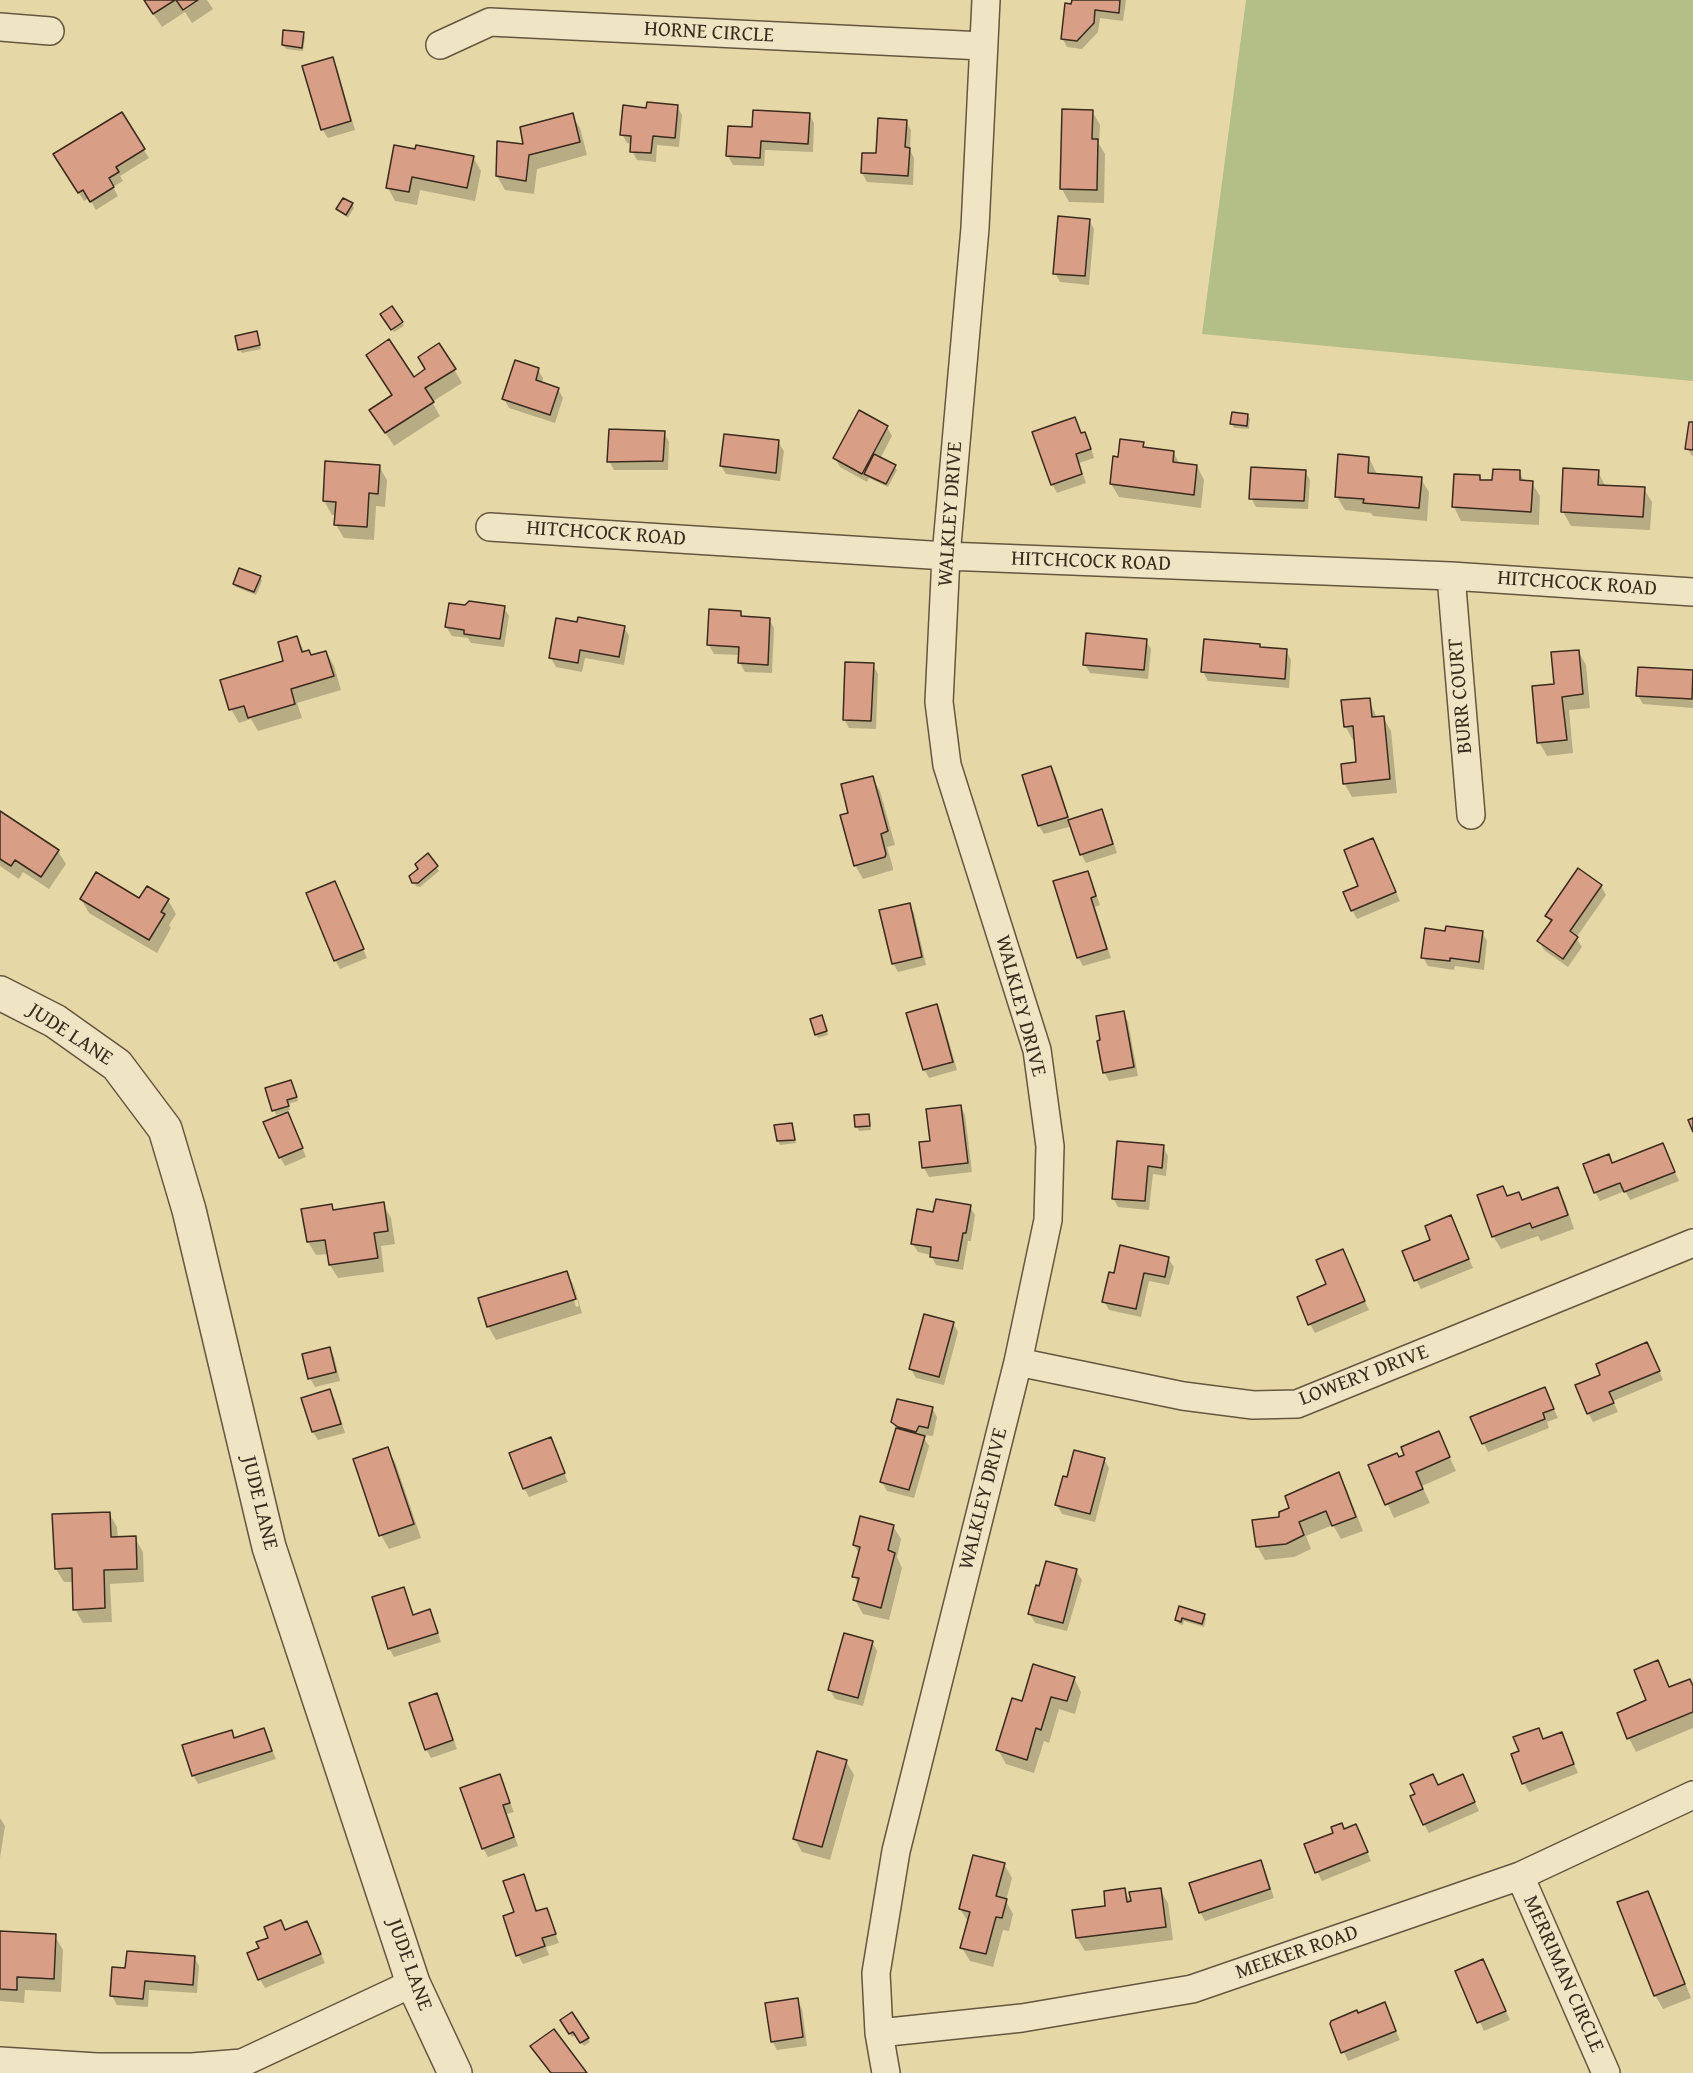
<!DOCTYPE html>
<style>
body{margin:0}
canvas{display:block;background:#e6d7a6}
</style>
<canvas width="1693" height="2073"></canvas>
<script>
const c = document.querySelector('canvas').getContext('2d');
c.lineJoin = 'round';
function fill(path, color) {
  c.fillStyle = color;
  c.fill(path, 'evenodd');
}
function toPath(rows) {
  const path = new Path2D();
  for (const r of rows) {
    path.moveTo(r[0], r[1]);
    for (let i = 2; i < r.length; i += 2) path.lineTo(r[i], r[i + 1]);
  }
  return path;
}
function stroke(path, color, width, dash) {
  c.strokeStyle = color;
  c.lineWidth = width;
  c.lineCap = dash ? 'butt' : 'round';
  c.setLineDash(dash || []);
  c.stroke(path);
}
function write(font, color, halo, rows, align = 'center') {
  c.font = font + ' "Gentium Book Plus",serif';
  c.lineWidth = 4.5;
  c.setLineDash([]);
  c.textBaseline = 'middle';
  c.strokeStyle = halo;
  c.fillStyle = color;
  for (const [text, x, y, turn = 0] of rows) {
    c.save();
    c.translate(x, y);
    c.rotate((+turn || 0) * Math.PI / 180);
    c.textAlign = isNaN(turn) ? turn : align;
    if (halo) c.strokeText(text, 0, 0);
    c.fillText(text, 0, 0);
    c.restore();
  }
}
fill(toPath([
 [1246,0,1693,0,1693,381,1202,334]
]), '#b4be87');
fill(toPath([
 [144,0,207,0,213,9,192,23,185,12,162,27],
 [1073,0,1126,0,1123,21,1100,18,1098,32,1082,49,1067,47,1062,38],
 [303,33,305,37,303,51,286,49,283,45],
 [332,59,337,68,355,130,328,138,322,129],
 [677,106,682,115,679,147,657,145,656,162,637,160,632,151,632,144,627,143,622,134,648,109],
 [1092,111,1100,125,1099,144,1105,154,1104,203,1069,202,1062,189],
 [121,114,149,158,120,176,123,181,113,187,118,196,96,210,89,198,84,201,55,155],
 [809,114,814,123,813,152,765,150,764,166,733,165,728,156,754,128],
 [572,115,580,128,587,155,537,169,534,194,505,190,497,176],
 [906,121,911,130,910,150,914,158,913,185,867,182,862,173],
 [395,147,473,157,481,171,475,201,420,190,417,205,395,201,388,188],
 [352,204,354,208,348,218,338,209],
 [1089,220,1094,229,1089,285,1060,282,1055,273],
 [392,308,404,326,394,332,382,314],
 [256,333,261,349,242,353,240,350],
 [454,369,462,383,432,402,440,416,394,446,379,423,393,396,414,379],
 [538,370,543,378,542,384,558,389,563,398,555,423,509,408,504,399],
 [1248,415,1250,419,1249,429,1234,428,1232,424],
 [1074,419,1082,434,1084,434,1089,442,1094,458,1079,463,1086,483,1057,493,1052,484],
 [1693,424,1693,457,1687,448],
 [887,427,892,436,880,459,894,466,897,470,888,487,869,478,867,482,840,467,835,458],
 [664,433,669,442,668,470,614,470,609,461],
 [778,442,784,451,780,481,726,474,721,466],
 [1143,444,1146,449,1173,452,1180,464,1197,466,1204,480,1201,508,1119,497,1111,484],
 [1369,458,1376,472,1376,475,1421,479,1429,492,1427,521,1373,516,1371,513,1345,510,1337,497],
 [379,466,387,480,385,507,376,506,374,540,344,538,336,525,336,515,332,515,324,501],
 [1305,471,1310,480,1308,509,1256,507,1251,498],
 [1519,472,1525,482,1532,483,1540,496,1539,525,1461,521,1454,507,1479,476,1482,481,1494,482],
 [1598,472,1606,487,1644,489,1652,502,1650,530,1571,526,1563,512],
 [260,577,262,581,256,595,236,587,234,584],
 [504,608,509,616,504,647,471,643,468,638,452,636,446,627],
 [710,611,741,613,744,618,769,619,774,628,772,673,745,672,740,663,740,655,714,654,709,645],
 [624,627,629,636,624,665,585,658,582,672,556,667,551,658],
 [297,638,305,653,312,657,326,652,334,666,341,690,297,703,302,718,258,731,251,719,239,723,231,709,285,662],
 [1146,640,1151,649,1148,679,1090,673,1085,665],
 [1259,645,1261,649,1286,651,1291,660,1289,688,1208,681,1203,672],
 [1578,651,1586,665,1590,708,1569,710,1573,753,1547,756,1539,742,1556,685],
 [873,665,878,674,876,729,849,728,844,719],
 [1693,672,1693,708,1643,704,1638,696],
 [1369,700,1377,718,1383,717,1391,731,1397,793,1352,797,1344,783,1358,764,1355,739,1353,740,1345,726],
 [1051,768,1056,776,1070,821,1101,811,1106,819,1117,853,1086,863,1081,854,1072,826,1044,834,1039,826,1024,776],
 [872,777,880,791,895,845,887,847,893,868,893,870,863,879,855,865,850,814],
 [0,813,58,851,66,864,49,889,23,872,19,879,0,866],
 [1373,839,1400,901,1357,919,1352,910],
 [428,855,439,871,420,887,416,886,411,877,420,870],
 [1087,872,1092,881,1100,905,1095,907,1111,958,1083,966,1078,957],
 [335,883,367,958,340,969,335,960],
 [1601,886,1606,895,1576,938,1582,947,1568,967,1544,950,1539,941,1551,923,1547,916],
 [81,899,168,900,176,914,169,925,171,928,157,953,89,913],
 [909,905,914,913,926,965,898,972,893,963],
 [1482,932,1487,941,1484,970,1455,966,1454,970,1428,966,1423,957,1446,933],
 [936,1006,941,1014,957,1070,929,1078,924,1069],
 [1123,1013,1128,1022,1138,1076,1109,1081,1104,1072],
 [822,1017,828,1035,818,1038,816,1034],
 [293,1085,298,1101,288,1104,290,1110,276,1115,267,1089],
 [960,1106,965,1115,972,1172,929,1177,924,1168,921,1143,931,1142],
 [868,1115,871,1130,859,1131,857,1127],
 [292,1123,306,1157,285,1166,280,1157],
 [791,1124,796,1143,780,1145,778,1141],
 [1663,1145,1679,1181,1630,1200,1625,1191,1600,1201,1595,1192,1609,1156,1613,1164],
 [1163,1147,1168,1156,1166,1176,1153,1174,1149,1210,1118,1207,1113,1198],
 [1502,1187,1508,1198,1522,1201,1557,1189,1565,1202,1574,1229,1541,1241,1538,1236,1501,1249,1493,1236],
 [383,1204,391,1218,395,1244,381,1246,384,1272,338,1278,330,1265,328,1254,316,1255,308,1242,331,1206,334,1212],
 [970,1207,975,1215,971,1241,968,1241,963,1270,936,1265,931,1255,918,1252,912,1243,935,1213],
 [1451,1217,1473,1268,1421,1289,1416,1280,1432,1241],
 [1342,1251,1369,1310,1315,1333,1310,1324],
 [1168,1258,1174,1267,1169,1285,1149,1281,1141,1317,1109,1310,1104,1301,1115,1275],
 [566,1273,574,1286,582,1313,496,1340,488,1326],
 [570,1285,573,1285,579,1306,576,1307],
 [953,1323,958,1332,944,1385,916,1378,911,1369],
 [329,1348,334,1357,340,1381,315,1387,310,1378],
 [1652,1353,1663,1380,1613,1401,1618,1412,1593,1422,1588,1413,1602,1376],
 [1544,1388,1558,1418,1547,1422,1549,1428,1488,1452,1472,1418],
 [330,1391,335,1400,345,1433,318,1440,313,1432,303,1399],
 [932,1408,937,1417,933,1436,922,1435,929,1446,914,1498,887,1491,882,1482,897,1430,892,1422],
 [1438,1433,1456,1471,1422,1486,1430,1503,1394,1518,1370,1466,1399,1459],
 [550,1439,568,1482,529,1497,524,1488],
 [387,1449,395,1462,421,1538,389,1549,381,1535,355,1460],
 [1104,1459,1109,1468,1095,1522,1062,1514,1057,1505,1068,1479],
 [1338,1474,1346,1488,1363,1531,1341,1539,1333,1525,1306,1536,1311,1549,1294,1557,1265,1560,1257,1546,1280,1518],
 [109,1513,117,1527,118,1539,135,1538,143,1552,144,1582,110,1584,112,1622,83,1623,75,1609,74,1582,64,1582,56,1569],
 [893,1526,901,1539,897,1557,902,1568,889,1620,863,1614,855,1600,859,1585,854,1576,859,1554,854,1545],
 [1076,1571,1082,1580,1067,1631,1035,1623,1030,1614],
 [403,1589,414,1616,429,1611,434,1620,441,1642,394,1657,389,1648],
 [1180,1608,1204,1615,1206,1619,1204,1627,1184,1621,1183,1625,1179,1624,1177,1620],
 [872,1642,877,1651,863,1706,835,1699,830,1690],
 [1657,1662,1670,1688,1693,1687,1693,1728,1636,1752,1629,1738,1648,1701],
 [1074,1678,1081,1692,1075,1714,1059,1709,1049,1743,1044,1741,1034,1773,1006,1764,998,1750,1023,1703],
 [436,1695,441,1704,457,1749,431,1758,426,1749],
 [1538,1729,1544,1741,1561,1734,1578,1773,1529,1792,1524,1783,1521,1752],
 [264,1730,276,1759,198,1784,193,1775,231,1732,235,1739],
 [846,1761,854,1775,830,1860,802,1852,794,1838],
 [499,1776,514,1812,507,1814,518,1846,488,1857,483,1848],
 [1467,1785,1479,1811,1429,1833,1424,1824,1438,1786],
 [0,1818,5,1826,0,1858],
 [1356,1826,1371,1861,1322,1881,1317,1872,1335,1834],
 [1260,1861,1265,1870,1274,1898,1205,1921,1200,1912],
 [1004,1864,1012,1878,1006,1901,1013,1914,1009,1931,1003,1930,993,1967,970,1961,962,1948,969,1923,960,1909],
 [523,1876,538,1912,546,1909,559,1943,546,1947,549,1955,523,1964,518,1955,516,1913],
 [1124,1890,1132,1904,1160,1890,1168,1903,1173,1940,1085,1951,1077,1938],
 [1647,1892,1655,1906,1691,1998,1663,2009,1655,1995],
 [307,1923,325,1963,265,1988,260,1979,261,1949,286,1931],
 [0,1933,55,1936,63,1950,61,1992,25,1990,24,2003,0,2001],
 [194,1957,199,1966,197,1993,149,1990,148,2007,117,2005,112,1996,127,1969],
 [1483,1960,1510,2020,1484,2031,1457,1972],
 [797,2000,802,2009,807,2046,777,2050,772,2041],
 [1384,2004,1400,2040,1348,2061,1331,2024],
 [572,2014,590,2042,584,2046,576,2035,572,2037,562,2021]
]), '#0003');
const building = toPath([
 [144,0,175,0,153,14,144,0],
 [176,0,198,0,183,10,176,0],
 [1072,0,1120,0,1119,13,1095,10,1094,23,1077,41,1061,39,1065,3,1071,4,1072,0],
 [283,30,304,32,302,48,282,45,283,30],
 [333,57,351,121,321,130,302,66,333,57],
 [647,102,678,105,675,138,653,136,651,153,630,152,631,136,620,135,623,105,646,108,647,102],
 [1062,109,1093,110,1092,139,1098,139,1097,190,1060,189,1062,109],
 [753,110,810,113,808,144,761,141,760,158,726,156,728,126,752,127,753,110],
 [122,112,145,149,116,167,119,172,109,178,114,187,90,202,83,190,78,193,53,154,122,112],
 [573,113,580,142,529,155,526,181,496,176,497,141,523,144,520,127,573,113],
 [878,118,907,120,905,147,910,148,908,176,861,173,862,153,876,153,878,118],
 [394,145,415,149,416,145,474,156,467,188,412,177,409,192,386,188,394,145],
 [343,198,353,203,346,215,336,209,343,198],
 [1058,216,1090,219,1085,276,1053,274,1058,216],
 [392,306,403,322,391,330,380,314,392,306],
 [257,331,260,345,238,350,235,336,257,331],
 [389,339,414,377,425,369,418,357,439,343,456,369,425,388,434,402,385,433,369,410,392,395,366,355,389,339],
 [515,360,539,368,536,380,559,388,550,415,502,399,515,360],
 [859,410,888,426,862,474,833,458,859,410],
 [1232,412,1248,414,1247,426,1230,424,1232,412],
 [1075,417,1081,433,1085,432,1091,449,1076,454,1082,474,1051,485,1032,432,1075,417],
 [1689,422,1693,422,1693,450,1685,449,1689,422],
 [609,429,665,431,663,461,607,462,609,429],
 [724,434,779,440,776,473,720,466,724,434],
 [1120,439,1144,442,1143,447,1174,451,1173,462,1197,465,1194,495,1110,484,1113,456,1118,457,1120,439],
 [874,454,896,465,886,484,864,474,874,454],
 [1338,454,1369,457,1368,473,1422,477,1419,508,1363,503,1364,499,1335,497,1338,454],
 [325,461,380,465,378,494,369,493,367,527,334,525,336,502,323,501,325,461],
 [1251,467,1306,470,1304,501,1249,499,1251,467],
 [1563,468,1599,470,1598,485,1645,487,1643,517,1561,512,1563,468],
 [1493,469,1520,470,1520,480,1533,481,1531,512,1452,507,1454,474,1480,475,1480,480,1492,480,1493,469],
 [239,568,261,576,254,592,233,584,239,568],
 [469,601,505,606,500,639,464,634,464,630,445,627,449,603,465,605,469,601],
 [709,609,741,611,741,616,770,618,768,665,738,663,739,647,707,645,709,609],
 [578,617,625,626,619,657,580,650,578,663,549,658,556,618,577,622,578,617],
 [1086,633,1147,639,1144,670,1083,665,1086,633],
 [297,636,302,652,309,650,311,655,326,651,334,676,291,689,295,704,248,718,244,706,229,710,220,680,283,661,278,642,297,636],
 [1204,639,1260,644,1260,647,1287,649,1285,679,1201,672,1204,639],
 [1579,650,1583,694,1562,697,1567,740,1537,743,1532,686,1554,684,1551,652,1579,650],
 [845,662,874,663,871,721,843,720,845,662],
 [1638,667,1693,670,1692,699,1636,696,1638,667],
 [1370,698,1372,717,1384,716,1390,779,1343,784,1341,764,1356,762,1353,726,1344,727,1341,700,1370,698],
 [1051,766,1068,817,1038,826,1022,775,1051,766],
 [873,776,888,831,881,834,886,854,885,857,854,866,840,815,848,813,841,784,873,776],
 [1102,809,1113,844,1080,855,1068,820,1102,809],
 [0,811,59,850,41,877,15,860,11,866,0,859,0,811],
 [1373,838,1396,892,1351,911,1343,892,1358,886,1344,850,1373,838],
 [428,853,438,866,418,883,412,883,409,876,418,869,415,864,428,853],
 [1578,868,1602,885,1570,931,1578,937,1563,959,1537,941,1552,920,1545,916,1578,868],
 [1088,871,1096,896,1091,898,1107,949,1077,958,1053,881,1088,871],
 [96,872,139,898,147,886,169,899,161,912,165,914,149,940,80,899,96,872],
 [335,881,364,949,334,961,306,893,335,881],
 [910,903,922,957,892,964,879,910,910,903],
 [1446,926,1483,931,1479,962,1450,958,1450,961,1421,958,1425,928,1445,931,1446,926],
 [937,1004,953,1062,923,1070,906,1013,937,1004],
 [1124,1011,1134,1067,1103,1073,1097,1041,1100,1040,1096,1016,1124,1011],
 [822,1015,827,1031,815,1035,810,1019,822,1015],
 [291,1080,297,1097,287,1100,289,1106,272,1111,265,1088,291,1080],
 [961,1105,968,1163,922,1168,919,1142,930,1141,926,1109,961,1105],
 [288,1112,303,1148,279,1158,263,1122,288,1112],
 [869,1114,870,1126,855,1127,854,1115,869,1114],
 [1693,1118,1693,1132,1688,1120,1693,1118],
 [792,1123,795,1140,777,1141,774,1125,792,1123],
 [1117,1141,1164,1145,1162,1168,1148,1166,1145,1201,1112,1199,1117,1141],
 [1663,1143,1675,1172,1624,1192,1620,1183,1594,1193,1583,1164,1609,1154,1612,1163,1663,1143],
 [1503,1186,1507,1196,1519,1192,1522,1200,1558,1187,1568,1215,1532,1228,1530,1223,1492,1237,1477,1195,1503,1186],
 [936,1199,971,1205,966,1233,963,1233,958,1261,930,1257,931,1247,911,1244,917,1209,933,1212,936,1199],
 [384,1202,388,1231,374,1233,378,1258,329,1265,325,1240,307,1242,301,1209,332,1204,333,1210,384,1202],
 [1451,1215,1469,1259,1414,1281,1402,1251,1430,1240,1425,1226,1451,1215],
 [1120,1245,1169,1257,1165,1277,1144,1273,1136,1309,1102,1302,1109,1272,1114,1273,1120,1245],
 [1343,1249,1365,1301,1308,1325,1297,1297,1326,1284,1316,1260,1343,1249],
 [567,1271,576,1299,487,1327,478,1298,567,1271],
 [924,1314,954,1322,939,1377,909,1369,924,1314],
 [1647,1342,1660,1371,1609,1392,1614,1403,1587,1414,1575,1385,1600,1375,1596,1364,1647,1342],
 [330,1347,336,1372,308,1379,302,1354,330,1347],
 [1545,1387,1554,1409,1543,1413,1545,1419,1482,1444,1470,1417,1545,1387],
 [330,1389,341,1424,312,1432,301,1398,330,1389],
 [897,1399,933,1407,928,1428,919,1426,916,1432,898,1427,891,1422,897,1399],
 [896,1428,925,1436,909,1490,880,1482,896,1428],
 [1439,1431,1450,1457,1416,1472,1423,1489,1385,1505,1368,1465,1397,1453,1399,1457,1404,1455,1401,1447,1439,1431],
 [551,1437,565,1473,523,1489,509,1453,551,1437],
 [388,1447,414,1524,379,1536,353,1459,388,1447],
 [1074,1450,1105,1458,1090,1514,1055,1505,1063,1476,1067,1477,1074,1450],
 [1339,1472,1356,1517,1332,1526,1326,1511,1299,1522,1304,1535,1286,1544,1256,1547,1252,1520,1279,1517,1279,1512,1289,1508,1285,1496,1339,1472],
 [110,1512,111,1537,136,1536,137,1569,104,1570,105,1608,73,1610,72,1568,55,1569,52,1514,110,1512],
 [860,1516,894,1525,888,1550,895,1553,881,1608,853,1600,859,1578,852,1577,860,1547,853,1545,860,1516],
 [1046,1561,1077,1569,1063,1623,1028,1614,1036,1585,1039,1586,1046,1561],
 [404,1587,413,1615,430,1609,438,1633,388,1649,372,1597,404,1587],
 [1179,1606,1205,1614,1202,1624,1182,1618,1181,1622,1175,1620,1179,1606],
 [844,1633,873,1641,858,1698,828,1690,844,1633],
 [1658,1660,1669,1687,1690,1679,1693,1686,1693,1712,1627,1739,1617,1713,1646,1700,1634,1670,1658,1660],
 [1033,1664,1075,1677,1067,1701,1051,1697,1041,1730,1036,1728,1027,1760,996,1750,1012,1698,1022,1701,1033,1664],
 [437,1693,453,1740,425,1750,409,1703,437,1693],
 [264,1728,272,1751,192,1776,182,1745,232,1730,234,1738,264,1728],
 [1539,1728,1543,1739,1562,1732,1574,1764,1522,1784,1511,1754,1519,1751,1513,1737,1539,1728],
 [817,1751,847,1760,822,1847,793,1839,817,1751],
 [500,1774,510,1803,503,1805,514,1837,482,1849,460,1788,500,1774],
 [1433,1774,1438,1785,1463,1774,1475,1802,1423,1825,1410,1796,1415,1794,1410,1784,1433,1774],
 [1342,1823,1344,1829,1356,1824,1368,1852,1315,1873,1304,1844,1333,1833,1331,1827,1342,1823],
 [973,1855,1005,1863,996,1896,1007,1899,1002,1918,996,1917,986,1954,960,1948,970,1912,959,1909,973,1855],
 [1261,1860,1270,1889,1199,1913,1189,1883,1261,1860],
 [524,1874,536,1911,547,1908,556,1934,542,1938,545,1946,516,1956,503,1916,514,1912,503,1881,524,1874],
 [1125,1888,1127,1902,1131,1901,1129,1892,1161,1888,1166,1927,1076,1938,1072,1910,1105,1906,1104,1891,1125,1888],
 [1648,1891,1685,1984,1654,1996,1617,1902,1648,1891],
 [281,1920,285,1930,307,1921,321,1954,258,1980,247,1953,259,1948,256,1942,268,1938,264,1927,281,1920],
 [0,1931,56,1934,54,1979,17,1977,17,1990,0,1989,0,1931],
 [127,1951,195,1956,193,1985,145,1981,143,1999,110,1996,112,1967,125,1968,127,1951],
 [1483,1959,1506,2011,1477,2023,1455,1971,1483,1959],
 [798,1998,803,2037,771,2042,765,2003,798,1998],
 [1385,2002,1396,2031,1341,2053,1330,2024,1331,2021,1357,2010,1358,2013,1385,2002],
 [572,2012,589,2038,580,2043,573,2032,569,2034,560,2020,572,2012],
 [554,2029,587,2073,551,2073,530,2046,554,2029]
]);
fill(building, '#d99e86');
stroke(building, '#3a2b1e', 1.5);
const minor = toPath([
 [0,27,50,31],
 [440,45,490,22,983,46],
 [490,527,946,556,1451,576,1693,592],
 [1451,576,1471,815],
 [1018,1362,1183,1396,1253,1405,1297,1404,1693,1243],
 [1520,1876,1606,2073],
 [879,2033,1022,2018,1192,1989,1520,1876,1693,1795],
 [0,2061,97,2067,192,2067,242,2063,413,1983],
 [886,2073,879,2033,876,1973,896,1851,1018,1362,1048,1220,1050,1146,1037,1050,947,765,939,702,946,556,975,228,986,0]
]);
const tertiary = toPath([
 [0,993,55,1021,117,1065,165,1129,189,1210,269,1547,413,1983,455,2073]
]);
stroke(minor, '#655640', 30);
stroke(tertiary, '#655640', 36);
stroke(minor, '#efe5c5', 27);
stroke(tertiary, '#efe5c5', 33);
write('21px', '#3a2b1e', '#efe5c5', [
 ["HORNE CIRCLE",709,33,3],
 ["WALKLEY DRIVE",951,514,-86],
 ["HITCHCOCK ROAD",606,534,4],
 ["HITCHCOCK ROAD",1091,562,2],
 ["HITCHCOCK ROAD",1577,584,4],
 ["BURR COURT",1461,696,-95],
 ["WALKLEY DRIVE",1020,1006,75],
 ["JUDE LANE",70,1035,33],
 ["LOWERY DRIVE",1364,1376,-21],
 ["WALKLEY DRIVE",984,1499,-76],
 ["JUDE LANE",259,1503,76],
 ["MEEKER ROAD",1297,1953,-19],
 ["JUDE LANE",409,1965,70],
 ["MERRIMAN CIRCLE",1563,1974,66]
]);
</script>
